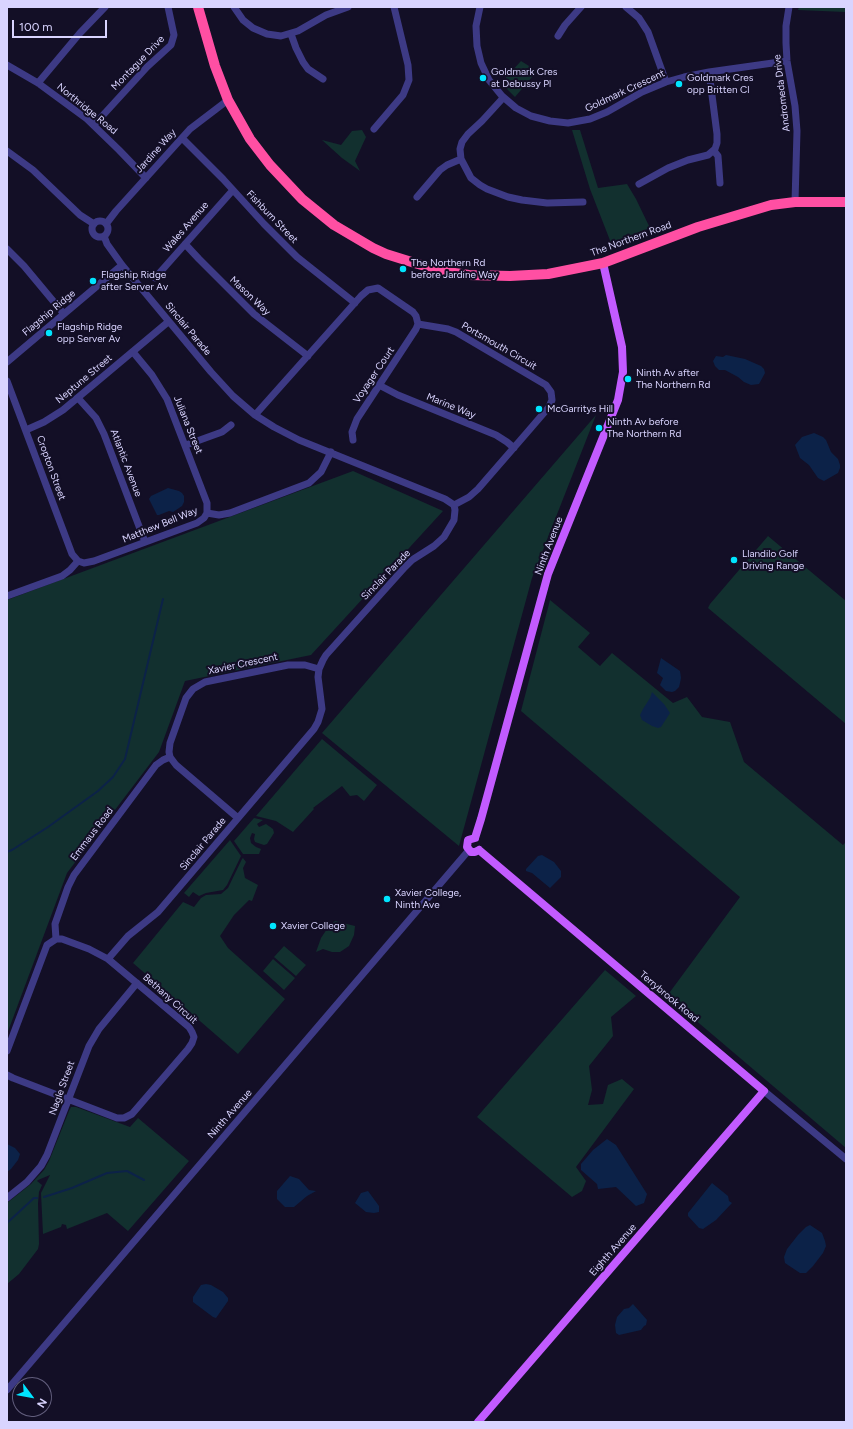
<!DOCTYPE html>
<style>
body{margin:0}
#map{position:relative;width:853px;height:1429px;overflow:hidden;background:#130f26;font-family:Figtree,sans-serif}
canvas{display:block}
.frame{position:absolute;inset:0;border:8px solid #d9d4ff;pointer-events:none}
.north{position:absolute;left:12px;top:1377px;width:40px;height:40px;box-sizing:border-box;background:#130f26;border:1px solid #625e7d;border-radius:50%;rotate:122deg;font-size:11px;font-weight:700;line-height:16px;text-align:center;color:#d9d4ff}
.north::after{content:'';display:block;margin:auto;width:14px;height:18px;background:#00e5ff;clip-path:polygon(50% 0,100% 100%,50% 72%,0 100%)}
.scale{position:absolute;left:12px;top:20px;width:95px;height:18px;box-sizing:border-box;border:2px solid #d9d4ff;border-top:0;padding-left:5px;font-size:12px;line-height:14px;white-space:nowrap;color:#d9d4ff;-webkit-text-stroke:3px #130f26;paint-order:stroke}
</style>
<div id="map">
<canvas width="853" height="1429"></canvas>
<div class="frame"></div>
<div class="north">N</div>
<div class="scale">100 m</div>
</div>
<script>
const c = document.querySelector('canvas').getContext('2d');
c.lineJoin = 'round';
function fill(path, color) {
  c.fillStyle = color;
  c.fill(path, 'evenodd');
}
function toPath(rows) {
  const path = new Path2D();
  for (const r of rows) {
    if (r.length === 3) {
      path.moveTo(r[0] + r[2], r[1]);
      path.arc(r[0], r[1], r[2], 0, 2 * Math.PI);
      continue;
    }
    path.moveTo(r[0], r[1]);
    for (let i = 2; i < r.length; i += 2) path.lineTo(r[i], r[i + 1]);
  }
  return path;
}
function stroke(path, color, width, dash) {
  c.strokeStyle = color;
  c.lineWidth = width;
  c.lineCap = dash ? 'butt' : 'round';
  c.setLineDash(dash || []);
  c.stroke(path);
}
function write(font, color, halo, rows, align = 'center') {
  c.font = font + ' Figtree,sans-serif';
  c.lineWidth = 4;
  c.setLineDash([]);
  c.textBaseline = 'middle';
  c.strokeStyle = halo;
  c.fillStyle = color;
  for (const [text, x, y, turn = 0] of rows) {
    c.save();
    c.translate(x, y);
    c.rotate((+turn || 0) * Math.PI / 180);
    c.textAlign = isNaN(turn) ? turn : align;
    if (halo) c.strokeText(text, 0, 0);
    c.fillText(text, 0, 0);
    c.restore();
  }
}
fill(toPath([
 [799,7,846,7,846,12,798,10],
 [521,61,537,71,515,97,501,83],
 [362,130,366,137,355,161,360,171,342,158,322,140,341,145,352,131],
 [572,130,580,130,598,188,627,184,636,199,650,228,611,243,590,189],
 [596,415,532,578,459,846,322,733],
 [353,471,443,511,311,655,185,681,159,752,67,873,7,1034,7,600],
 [768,536,846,601,846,724,708,608,710,604],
 [550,600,590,633,578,647,600,666,612,653,673,703,687,697,702,717,730,722,744,762,843,845,846,842,846,1148,667,996,740,897,521,711],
 [322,739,377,785,364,801,357,795,350,796,342,786,313,808,314,809,293,832,276,821,256,816],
 [254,818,263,820,257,824,259,827,266,824,273,829,274,833,267,844,264,845,255,842,254,839,255,834,252,833,250,838,251,843,256,847,261,849,259,854,243,854,234,841],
 [230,840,241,856,227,885,223,890,206,893,199,896,193,892,189,897,184,893],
 [243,858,246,862,243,868,245,878,258,885,252,901,249,900,234,915,220,936,228,948,285,999,238,1054,133,963,183,902,194,907,201,898,206,895,221,894,228,888,242,859],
 [335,921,355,926,354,935,349,946,340,952,332,952,323,949,316,952,321,938,329,926],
 [284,946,306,965,296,976,274,957],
 [273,959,295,978,284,990,263,971],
 [605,970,636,996,611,1017,613,1036,589,1066,592,1090,588,1105,603,1104,608,1085,622,1079,634,1089,576,1167,586,1181,582,1191,572,1197,477,1117],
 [71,1107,76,1107,130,1127,138,1118,189,1161,128,1231,107,1213,67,1229,66,1225,62,1224,61,1227,43,1234,41,1193,50,1175,38,1180,37,1181,42,1185,39,1192,38,1203,39,1244,38,1249,19,1274,7,1284,7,1203,31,1184,44,1170,49,1161,69,1111]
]), '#12302f');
fill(toPath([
 [726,355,745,359,761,366,764,369,765,373,759,384,751,385,744,382,738,377,725,370,719,370,715,366,713,361,716,356,723,357],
 [814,433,823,437,826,440,831,452,838,459,840,465,840,468,838,473,824,481,818,478,809,465,800,458,795,445,802,437],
 [168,488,179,491,182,493,184,496,184,502,182,506,173,512,169,511,159,515,157,515,149,499,151,496],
 [661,658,680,671,681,678,680,683,679,687,675,691,672,692,666,691,660,685,663,678,657,673],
 [652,692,664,704,670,713,661,727,658,728,652,726,642,720,640,715,643,709,650,698],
 [542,855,554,862,561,871,561,877,550,888,532,873,526,871,526,869,538,856],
 [607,1139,616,1145,647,1194,644,1203,636,1206,616,1187,598,1189,597,1184,581,1170,581,1164,593,1150],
 [7,1144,15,1148,20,1154,18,1160,11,1169,7,1172],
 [290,1176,299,1179,309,1190,316,1191,307,1196,294,1207,285,1207,277,1199,277,1191],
 [712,1183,728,1196,729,1201,732,1203,716,1220,703,1229,699,1228,688,1216,688,1213],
 [368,1191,379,1206,379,1212,374,1213,366,1212,355,1203,361,1193],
 [810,1225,822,1233,825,1241,826,1246,823,1253,813,1266,806,1273,800,1273,785,1263,784,1257,787,1249,798,1235,806,1227],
 [206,1284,211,1285,223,1292,228,1298,228,1301,216,1318,213,1317,193,1302,193,1297,201,1285],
 [633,1304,647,1320,646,1325,644,1326,641,1330,619,1335,616,1333,615,1325,617,1317,624,1309,629,1308]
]), '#0c2248');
stroke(toPath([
 [7,852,12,850,48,827,98,791,113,777,125,759,163,599],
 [44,1197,72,1188,107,1173,127,1171,144,1180],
 [7,1223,34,1198,37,1198]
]), '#0c2248', 2);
stroke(toPath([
 [234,7,243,20,253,28,267,34,281,36,298,31,326,15,348,7],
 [480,7,476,26,477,46,481,63,489,80,502,96,516,108,531,116,550,121,568,123,590,119,607,112,642,92,666,82,684,77,709,72,787,61],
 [626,7,639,18,648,32,666,82],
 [789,7,786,26,786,43,787,61,795,106,797,131,795,202],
 [291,34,296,48,303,62,308,69,323,79],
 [558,36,565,25,581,7],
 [7,65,38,83,87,119,119,150,146,178],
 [38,83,80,33,105,7],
 [503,98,482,121,468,134,462,142,460,149,461,159,471,178,480,185,487,189,508,197,522,200,547,203,583,202],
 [94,125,147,67,171,45,174,35,168,7],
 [374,129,403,95,409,80,408,65,394,7],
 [182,138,223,179,264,224,297,257,355,303],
 [7,151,33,170,80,215,94,224],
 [714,151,718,156,720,183],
 [639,184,668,168,688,160,708,155,715,149,717,143,717,134,709,72],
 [417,197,440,170,447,165,461,159],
 [100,229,8],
 [106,224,116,211,190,129,228,100],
 [104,236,107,244,122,265,211,372,233,396,255,415,274,427,299,440,445,499,454,505,455,510,454,520,444,537,434,546,412,560,405,567,326,655,323,660,319,669,318,677,322,709,318,722,314,729,158,912,128,936,108,959],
 [185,244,199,259,254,314,308,356],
 [7,249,24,266,64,314],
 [155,278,233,190],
 [133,352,152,375,167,399,207,503,207,513],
 [7,362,122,265],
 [7,381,72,554,78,561],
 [379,385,398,395,496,435,507,442,514,448],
 [78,398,96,418,104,434,145,542],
 [255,415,361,296,368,290,378,288,413,312,416,316,418,324,448,329,456,332,546,385,551,392,552,400,549,407,524,436,478,489,469,497,454,505],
 [26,430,44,422,63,410,168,322],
 [353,440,352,432,357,419,416,329,418,324],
 [186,445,222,432,231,425],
 [7,596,62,576,70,570,78,561,84,563,94,561,197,523,204,518,207,513,219,515,230,513,309,483,321,472,331,452],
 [238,818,176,765,170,757,169,752,170,743,186,698,193,689,205,682,288,665,305,665,319,669],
 [56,939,55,924,68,887,74,875,156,765,163,760,170,757],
 [7,1051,47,945,56,939,62,939,89,949,108,959,189,1027,192,1032,194,1037,192,1043,188,1049,132,1114,124,1118,117,1118,13,1078,7,1075],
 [764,1091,846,1159],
 [7,1198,27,1182,41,1166,47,1155,89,1046,99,1029,137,983],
 [7,1390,469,850]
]), '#3d3a85', 7);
stroke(toPath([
 [475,838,481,819,548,574,618,400,623,372,622,347,603,263],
 [475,838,468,840,467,847,471,852,475,852,479,850],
 [478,1422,764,1091,479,850]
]), '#c25bff', 8);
stroke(toPath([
 [198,7,215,66,228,100,250,139,270,165,302,199,334,225,373,248,386,254,418,264,447,272,469,275,510,276,548,274,603,263,698,227,771,205,795,202,846,202]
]), '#ff4fa3', 10);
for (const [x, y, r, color] of [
 [483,78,4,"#00e5ff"],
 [679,84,4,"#00e5ff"],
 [403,269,4,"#00e5ff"],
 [93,281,4,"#00e5ff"],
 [49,333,4,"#00e5ff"],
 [628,379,4,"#00e5ff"],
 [539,409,4,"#00e5ff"],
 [599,428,4,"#00e5ff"],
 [734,560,4,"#00e5ff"],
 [387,899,4,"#00e5ff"],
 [273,926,4,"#00e5ff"]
]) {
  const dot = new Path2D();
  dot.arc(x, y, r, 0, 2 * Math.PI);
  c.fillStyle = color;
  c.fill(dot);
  stroke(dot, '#130f26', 1.5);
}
write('10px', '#d9d4ff', '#130f26', [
 ["Montague Drive",138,63,-46],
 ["Goldmark Crescent",625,91,-25],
 ["Andromeda Drive",782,93,-97],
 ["Northridge Road",87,109,39],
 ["Jardine Way",156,151,-48],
 ["Fishburn Street",272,217,46],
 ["Wales Avenue",186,227,-49],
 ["The Northern Road",631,239,-20],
 ["Mason Way",250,296,43],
 ["Flagship Ridge",49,313,-40],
 ["Sinclair Parade",188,329,50],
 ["Portsmouth Circuit",499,346,30],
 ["Voyager Court",374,375,-56],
 ["Neptune Street",84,379,-40],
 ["Marine Way",451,406,22],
 ["Juliana Street",188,425,68],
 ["Atlantic Avenue",126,463,69],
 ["Cropton Street",51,468,70],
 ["Matthew Bell Way",160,525,-22],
 ["Ninth Avenue",549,546,-69],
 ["Sinclair Parade",386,575,-46],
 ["Xavier Crescent",243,664,-12],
 ["Emmaus Road",92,834,-53],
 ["Sinclair Parade",203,844,-50],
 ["Terrybrook Road",669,997,40],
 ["Bethany Circuit",170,999,42],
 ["Nagle Street",62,1088,-70],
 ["Ninth Avenue",230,1114,-49],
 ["Eighth Avenue",613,1250,-49]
]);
write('10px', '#d9d4ff', '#130f26', [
 ["Goldmark Cres",491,72],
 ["at Debussy Pl",491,84],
 ["Goldmark Cres",687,78],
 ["opp Britten Cl",687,90],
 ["The Northern Rd",411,263],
 ["before Jardine Way",411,275],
 ["Flagship Ridge",101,275],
 ["after Server Av",101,287],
 ["Flagship Ridge",57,327],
 ["opp Server Av",57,339],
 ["Ninth Av after",636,373],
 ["The Northern Rd",636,385],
 ["McGarritys Hill",547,409],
 ["Ninth Av before",607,422],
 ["The Northern Rd",607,434],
 ["Llandilo Golf",742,554],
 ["Driving Range",742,566],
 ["Xavier College,",395,893],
 ["Ninth Ave",395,905],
 ["Xavier College",281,926]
], 'left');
</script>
